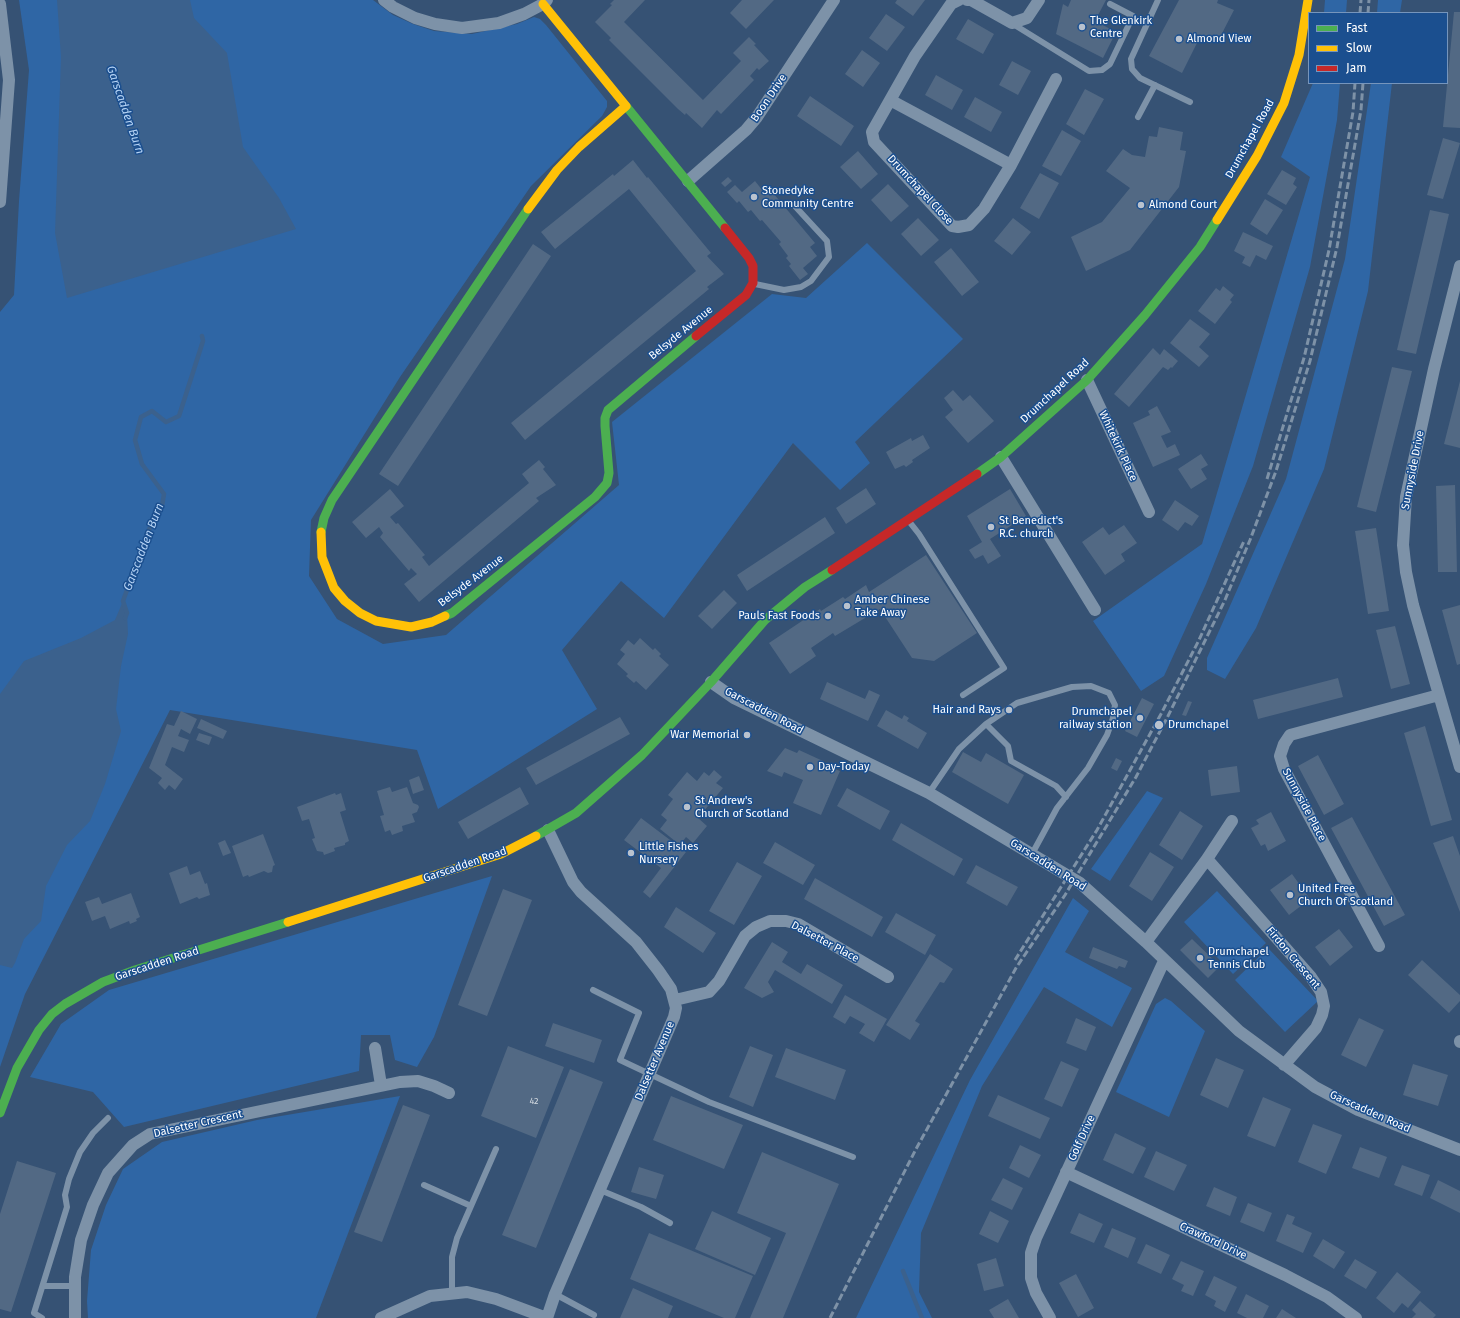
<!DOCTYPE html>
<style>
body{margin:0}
#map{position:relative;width:1460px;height:1318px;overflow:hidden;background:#365274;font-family:"Fira Sans",sans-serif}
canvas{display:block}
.legend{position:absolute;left:1308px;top:12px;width:140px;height:72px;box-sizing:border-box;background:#1b4f8f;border:1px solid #7695bc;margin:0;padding:5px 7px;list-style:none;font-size:12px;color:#fff}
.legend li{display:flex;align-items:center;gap:8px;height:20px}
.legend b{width:20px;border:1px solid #7695bc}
</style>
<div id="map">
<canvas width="1460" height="1318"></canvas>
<ul class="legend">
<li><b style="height:5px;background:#4caf50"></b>Fast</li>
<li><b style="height:5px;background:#ffc107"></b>Slow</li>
<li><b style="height:5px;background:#c62828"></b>Jam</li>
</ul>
</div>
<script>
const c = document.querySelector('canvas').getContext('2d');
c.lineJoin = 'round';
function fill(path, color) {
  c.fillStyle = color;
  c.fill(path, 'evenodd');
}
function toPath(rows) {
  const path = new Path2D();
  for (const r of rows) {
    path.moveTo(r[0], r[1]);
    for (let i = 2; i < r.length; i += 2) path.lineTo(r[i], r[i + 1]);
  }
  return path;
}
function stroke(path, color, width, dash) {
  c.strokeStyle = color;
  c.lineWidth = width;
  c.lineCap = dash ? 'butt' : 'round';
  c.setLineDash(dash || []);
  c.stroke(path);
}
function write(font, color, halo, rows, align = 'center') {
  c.font = font + ' "Fira Sans",sans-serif';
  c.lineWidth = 3;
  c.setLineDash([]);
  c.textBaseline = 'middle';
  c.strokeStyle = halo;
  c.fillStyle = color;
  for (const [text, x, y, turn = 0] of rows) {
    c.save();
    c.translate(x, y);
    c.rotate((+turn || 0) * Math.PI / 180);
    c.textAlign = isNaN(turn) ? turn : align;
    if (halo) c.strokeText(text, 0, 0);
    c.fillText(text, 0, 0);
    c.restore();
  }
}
fill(toPath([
 [19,0,373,0,393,15,413,24,434,31,472,34,517,24,534,17,540,19,546,25,607,101,607,107,602,116,531,186,400,377,311,520,309,576,337,619,383,644,446,635,619,485,612,422,772,294,806,298,867,243,963,339,855,442,870,463,840,490,793,443,664,618,621,581,562,650,597,709,438,809,417,750,170,710,25,994,0,1067,0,312,14,295,19,201,29,70],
 [1325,0,1347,0,1346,13,1324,13],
 [1378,0,1402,0,1400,13,1377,13],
 [1313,83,1340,83,1337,120,1310,267,1253,466,1206,584,1164,676,1141,691,1093,621,1202,544,1310,177,1281,157],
 [1371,83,1392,83,1368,291,1324,469,1256,628,1225,679,1207,670,1207,658,1286,479,1345,259],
 [1147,791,1163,798,1110,881,1091,869],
 [492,876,434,1037,417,1067,395,1060,390,1035,361,1035,359,1071,124,1127,93,1092,30,1077,61,1024,109,990],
 [1217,891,1266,943,1233,974,1184,922],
 [1073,898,1089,911,1065,952,1132,988,1112,1027,1044,987,982,1086,921,1233,919,1292,932,1318,856,1318,970,1080],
 [1268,948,1318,1001,1285,1032,1235,980],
 [1165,998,1171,1001,1205,1031,1169,1117,1116,1092,1156,1004],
 [400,1096,316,1318,88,1318,87,1301,91,1250,106,1205,123,1169,162,1142,257,1120]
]), '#2f66a5');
fill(toPath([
 [57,0,190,0,194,18,227,53,243,147,279,198,296,229,67,298,55,233,61,57],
 [123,601,127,613,128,634,121,666,116,709,121,731,105,784,90,821,67,845,46,886,41,921,24,939,15,963,12,968,0,965,0,694,24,661,81,638,115,620]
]), '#3b618d');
stroke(toPath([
 [125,618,127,613,123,601,150,527,162,506,164,494,142,464,135,440,141,417,152,411,166,422,179,416,203,341,202,336],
 [903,1271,922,1318]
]), '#3b618d', 4.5);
fill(toPath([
 [614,0,645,0,624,22,703,100,741,61,733,53,749,37,756,44,754,45,769,61,759,70,757,68,750,76,754,80,721,114,717,110,702,128,686,113,685,115,678,109,609,40,611,38,595,22,612,5,610,4],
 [742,0,774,0,746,29,730,13],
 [897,0,925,0,913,16,895,3],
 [1071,0,1106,0,1095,21,1116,32,1103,58,1056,34,1063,4,1068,7],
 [1179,0,1218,0,1217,3,1234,10,1217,43,1201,35,1182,73,1149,56],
 [1454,12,1460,12,1460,128,1443,127],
 [886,14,905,27,887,51,869,38],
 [968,19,994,34,983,54,956,39],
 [862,50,880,63,863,87,845,74],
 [1012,61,1031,71,1018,95,999,85],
 [936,75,963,90,952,110,925,95],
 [1085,89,1104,99,1084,135,1066,124],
 [810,96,854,126,841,146,797,116],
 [975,97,1002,112,991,132,964,117],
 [1159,127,1183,132,1180,150,1186,151,1179,187,1130,250,1086,271,1071,237,1102,222,1130,188,1106,171,1123,149,1132,155,1145,157,1149,136,1157,137],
 [1062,130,1081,141,1061,176,1042,166],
 [1443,138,1460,143,1443,199,1427,195],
 [858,151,878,174,861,189,840,167],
 [633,160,647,178,648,177,711,253,707,256,724,274,707,287,709,289,703,294,525,440,511,423,696,271,629,189,555,249,541,232,613,174,614,176],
 [1282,170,1296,178,1293,184,1297,187,1286,205,1267,194],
 [1040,173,1059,183,1039,219,1020,208],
 [728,177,732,181,725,187,721,183],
 [755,181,763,191,768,187,815,243,810,247,817,256,803,268,808,274,800,280,789,266,791,264,786,258,788,256,779,244,781,242,762,220,760,221,751,210,748,212,739,201,737,203,727,192,735,185,742,192],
 [888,184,909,206,891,222,871,200],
 [1265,199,1283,210,1267,235,1250,224],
 [1430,210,1449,214,1416,354,1397,350],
 [918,218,939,240,921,256,901,234],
 [1013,218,1031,232,1012,255,994,241],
 [1243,232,1273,246,1266,260,1256,255,1250,267,1242,263,1245,257,1234,251],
 [533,244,551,256,398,486,379,474],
 [951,248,979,282,962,296,934,262],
 [1223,286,1234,295,1230,300,1232,302,1215,324,1198,311,1216,288,1220,291],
 [1190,319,1210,334,1199,347,1209,356,1199,367,1170,343],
 [1153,348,1160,355,1164,349,1178,361,1172,368,1171,367,1168,370,1163,367,1129,407,1114,394],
 [1392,367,1412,371,1376,512,1357,507],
 [1460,381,1460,448,1444,444],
 [953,390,963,401,970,395,994,421,968,443,945,417,953,410,944,398],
 [1157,406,1171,432,1161,436,1167,448,1175,444,1180,455,1153,467,1133,423,1150,415,1148,411],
 [923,435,930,448,912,460,913,462,906,467,904,465,895,469,886,452,911,438,912,441],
 [1201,454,1208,465,1201,469,1207,479,1191,489,1178,469],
 [539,460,545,467,543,469,556,485,536,498,539,501,419,602,404,584,417,574,411,568,409,571,380,537,383,533,379,527,366,538,352,522,390,489,404,506,390,517,396,524,398,523,425,555,422,557,429,566,529,483,522,474],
 [1455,485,1457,572,1438,572,1436,486],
 [866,488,876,504,846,524,836,508],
 [1010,489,1026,516,990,539,1001,556,988,564,983,555,975,559,969,550,982,542,967,516],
 [1175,500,1199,516,1192,526,1185,522,1178,531,1162,520],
 [825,517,835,533,747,591,737,575],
 [1124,525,1137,543,1121,554,1125,561,1105,575,1082,542,1103,527,1109,535],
 [1376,528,1389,611,1368,614,1355,531],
 [926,555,977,633,934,661,912,658,880,609,835,636,833,633,811,648,816,656,790,674,769,643,820,609,821,611,843,597,845,599,866,585,869,592],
 [724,590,737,603,712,629,698,616],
 [1460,605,1460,664,1457,665,1442,610],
 [1395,626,1410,684,1391,689,1376,630],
 [640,638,653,650,655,648,661,654,659,656,669,665,646,690,636,681,634,683,626,676,628,674,617,664,625,654,620,650,628,640,634,645],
 [1338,678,1343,697,1258,719,1253,700],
 [827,682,865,699,869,690,880,695,868,721,820,699],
 [1142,698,1154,704,1137,737,1125,731],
 [1188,701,1192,702,1186,716,1182,715],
 [886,710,902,719,904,715,909,718,907,721,927,733,918,749,877,726],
 [181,711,197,719,190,734,181,729,178,736,189,740,184,752,172,747,165,765,183,779,175,790,169,785,165,790,158,783,162,778,149,768,167,724,174,726],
 [620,717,630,734,536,785,526,768],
 [201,719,227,731,223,739,197,728],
 [1425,726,1452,820,1431,826,1404,733],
 [199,733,212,737,209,745,196,740],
 [785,748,797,753,799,750,823,761,822,764,840,771,821,815,793,803,803,780,784,772,782,777,767,771],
 [963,752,981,762,986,753,1024,775,1008,804,952,772],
 [1318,755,1344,804,1324,815,1298,766],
 [1116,758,1122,761,1117,771,1111,768],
 [1237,766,1240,792,1211,796,1208,770],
 [714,770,722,777,716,783,723,788,698,818,707,826,693,843,686,837,680,845,660,829,667,820,661,815,673,799,668,795,687,772,697,781,704,772,709,776],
 [419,776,424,790,413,794,409,780],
 [390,787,392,792,407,787,413,803,418,805,419,807,417,812,412,814,415,822,402,826,403,831,392,835,390,830,385,832,380,816,384,815,377,791],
 [520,787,529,804,468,839,458,822],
 [847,788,890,811,880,830,837,806],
 [335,793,336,795,341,793,346,810,340,812,349,841,345,843,345,845,334,848,335,851,324,855,323,852,317,851,312,839,315,838,309,819,302,821,297,807],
 [1180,811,1203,826,1182,860,1159,845],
 [1271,812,1286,841,1268,851,1265,844,1261,846,1251,828,1259,824,1256,820],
 [1352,817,1405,915,1384,926,1331,828],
 [641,818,686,852,650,898,643,892,661,868,624,840],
 [901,823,963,859,954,876,892,840],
 [263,834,275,865,273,866,272,872,268,873,264,871,249,877,248,875,243,877,232,846],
 [1453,836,1460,856,1460,912,1433,843],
 [225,840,231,853,223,856,218,843],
 [775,842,815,865,803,885,763,863],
 [1150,852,1174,867,1152,901,1129,886],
 [737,862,762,876,734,925,709,911],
 [976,865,1018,887,1007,906,966,883],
 [187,866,190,875,200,871,205,884,207,883,210,895,199,899,197,897,180,904,169,873],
 [1292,874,1310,899,1289,915,1270,890],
 [815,878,883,917,872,937,804,899],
 [503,889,532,900,487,1016,458,1005],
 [131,893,140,917,136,919,137,921,130,924,129,921,110,929,105,916,92,921,85,902,99,897,102,904],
 [676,907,716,933,703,953,664,927],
 [896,913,936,935,925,955,885,932],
 [1339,929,1353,947,1330,966,1315,947],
 [1192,939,1220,966,1208,978,1180,950],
 [772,942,788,952,782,962,801,974,807,964,843,985,832,1004,775,970,768,982,774,992,762,998,744,988],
 [1093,947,1128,961,1125,968,1119,966,1117,969,1089,958],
 [930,954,953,969,944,983,940,982,915,1021,920,1024,910,1040,886,1025],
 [1422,960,1460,995,1460,1001,1449,1013,1408,975],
 [845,995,887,1019,874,1042,859,1033,865,1024,850,1016,845,1024,833,1017],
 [1076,1018,1096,1027,1086,1051,1066,1043],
 [1359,1018,1384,1030,1366,1067,1341,1055],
 [553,1023,602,1040,594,1063,545,1046],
 [508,1046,564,1067,536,1138,481,1116],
 [750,1046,773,1055,753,1107,729,1097],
 [786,1048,846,1070,835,1100,775,1077],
 [1216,1058,1244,1070,1228,1108,1200,1095],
 [1061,1061,1079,1069,1062,1107,1044,1099],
 [1413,1064,1448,1075,1438,1106,1403,1095],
 [570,1069,603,1082,536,1248,502,1235],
 [998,1095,1050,1118,1040,1139,988,1116],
 [671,1096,743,1125,724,1169,653,1140],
 [1263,1097,1291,1109,1275,1147,1247,1136],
 [403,1105,430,1115,382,1242,354,1232],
 [1313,1124,1342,1135,1326,1174,1298,1162],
 [1115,1133,1146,1148,1133,1174,1103,1160],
 [1020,1145,1041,1155,1029,1178,1009,1168],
 [1360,1147,1387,1157,1379,1178,1352,1168],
 [1156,1151,1187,1165,1174,1191,1144,1177],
 [762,1152,839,1184,783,1318,750,1318,786,1233,737,1213],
 [17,1161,56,1173,11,1312,0,1309,0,1214],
 [1402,1165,1430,1175,1422,1196,1394,1185],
 [639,1167,664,1175,656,1199,631,1192],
 [1003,1178,1023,1188,1012,1210,991,1200],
 [1438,1180,1460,1191,1460,1213,1430,1198],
 [1214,1187,1237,1197,1230,1216,1206,1206],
 [1248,1203,1272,1213,1264,1232,1240,1222],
 [712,1211,771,1238,755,1275,695,1249],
 [990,1211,1009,1221,998,1243,979,1234],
 [1079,1213,1103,1224,1094,1243,1070,1233],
 [1287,1214,1295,1217,1292,1224,1312,1233,1303,1253,1276,1241],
 [1112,1228,1136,1238,1128,1258,1104,1247],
 [649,1233,753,1276,735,1318,724,1318,630,1279],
 [1323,1239,1345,1252,1334,1269,1313,1256],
 [1146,1244,1170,1255,1161,1274,1137,1263],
 [996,1258,1004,1286,984,1291,977,1264],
 [1355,1259,1377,1272,1366,1289,1344,1276],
 [1181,1261,1204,1271,1193,1296,1181,1291,1184,1285,1172,1279],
 [1397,1272,1421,1292,1408,1308,1402,1303,1394,1313,1376,1298],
 [1076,1274,1094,1308,1078,1317,1059,1283],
 [1214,1276,1237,1287,1225,1312,1214,1306,1216,1301,1205,1295],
 [633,1288,673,1306,668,1318,620,1318],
 [1246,1294,1269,1306,1263,1318,1247,1318,1237,1313],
 [1008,1299,1019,1318,994,1318,989,1310],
 [1420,1301,1436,1315,1433,1318,1412,1318,1416,1314,1412,1310],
 [1282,1309,1296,1318,1276,1318]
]), '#526984');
stroke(toPath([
 [1158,0,1131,59,1132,69,1140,78,1190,102],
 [1013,24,1089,71,1102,70,1110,64,1133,16,1110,4],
 [1138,117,1155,85],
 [755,284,784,290,801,287,811,281,829,257,827,241,793,204],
 [908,520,919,534,1004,668,963,695],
 [986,724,1008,746,1011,761,1056,786,1066,797],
 [929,793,959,749,986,724,1017,703,1072,687,1091,686,1109,693,1115,705,1113,718,1107,735,1088,768,1057,808,1032,854],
 [593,990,639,1013,620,1060,709,1102,853,1157],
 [424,1185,471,1206],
 [600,1190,641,1207,670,1223],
 [43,1286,74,1286],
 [452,1293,452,1257,457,1238,496,1149],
 [555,1294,594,1315],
 [42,1318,34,1313,67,1207,65,1195,69,1179,80,1152,93,1133,108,1118]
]), '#7d92a8', 6);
stroke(toPath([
 [384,0,393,7,415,18,435,24,462,28,499,23,524,14,543,4,547,0],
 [959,0,951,4,915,56,872,132,874,142,952,226,958,227,969,225,984,209,1011,165,1056,79],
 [967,0,971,0,1012,23,1027,18,1039,0],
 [0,4,9,80,0,202],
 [890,100,1011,165],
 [688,181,746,130,757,117,834,0],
 [1460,266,1434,369,1406,497,1403,545,1406,572,1413,605,1460,767],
 [1087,380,1149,512],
 [1001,457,1095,610],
 [711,682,734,698,929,793,1080,883,1146,942,1239,1031,1315,1087,1358,1110,1460,1150],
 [1232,821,1207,859,1311,977,1321,992,1324,1006,1322,1015,1316,1028,1284,1065],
 [1146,942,1207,859],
 [1379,946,1284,769,1280,756,1284,744,1290,735,1439,695],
 [675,1000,709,992,719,981,745,936,756,927,770,921,786,921,798,924,888,977],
 [1460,1041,1460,1042],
 [375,1048,381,1085],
 [1066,1172,1285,1275,1327,1297,1356,1318],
 [75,1318,75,1277,81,1240,93,1205,108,1173,133,1145,150,1134,400,1082,418,1081,434,1086,449,1093],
 [381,1318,430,1296,467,1292,496,1299,547,1318],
 [547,1318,555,1294,674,1017,676,1008,671,989,658,970,636,942,581,892,573,882,548,830],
 [1050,1318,1036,1293,1031,1278,1031,1253,1036,1238,1164,961]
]), '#7d92a8', 12);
stroke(toPath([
 [626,106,725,228],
 [977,474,1001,457,1087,380,1145,315,1200,247,1217,220],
 [321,532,324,518,332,500,528,209],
 [445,616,452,613,595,497,607,483,609,473,605,426,605,418,608,410,696,336],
 [536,836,576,813,642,755,711,682,765,620,805,587,832,570],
 [0,1113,17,1068,39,1030,52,1014,65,1004,103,982,135,970,288,922]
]), '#4caf50', 9);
stroke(toPath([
 [528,209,557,170,579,147,626,106,543,4],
 [1217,220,1257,156,1284,103,1299,55,1308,0],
 [321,532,322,557,334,588,345,601,360,613,376,621,411,627,432,622,445,616],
 [288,922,501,854,536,836]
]), '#ffc107', 9);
stroke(toPath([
 [696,336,746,295,753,283,753,266,749,258,725,228],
 [832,570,977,474]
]), '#c62828', 9);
stroke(toPath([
 [1360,13,1361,0],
 [1368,13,1369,0],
 [1267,479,1304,358,1329,250,1353,112,1355,83],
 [1015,960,1097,830,1161,714,1199,640,1244,541],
 [830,1318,916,1149,1016,968,1065,895,1136,777,1168,716,1225,600,1250,540,1276,471,1310,361,1337,247,1361,110,1363,83]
]), '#7e92a7', 3, [7, 3]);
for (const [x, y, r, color] of [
 [1082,27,4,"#b9c2ce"],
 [1179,39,4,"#b9c2ce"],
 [754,197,4,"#b9c2ce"],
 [1141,205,4,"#b9c2ce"],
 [991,527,4,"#b9c2ce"],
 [847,606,4,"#b9c2ce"],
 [828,616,4,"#b9c2ce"],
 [1009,710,4,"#b9c2ce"],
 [1140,718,4,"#b9c2ce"],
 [1159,725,5,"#b9c2ce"],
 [747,735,4,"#b9c2ce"],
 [810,767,4,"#b9c2ce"],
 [687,807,4,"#b9c2ce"],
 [631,853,4,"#b9c2ce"],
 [1290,895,4,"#b9c2ce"],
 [1200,958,4,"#b9c2ce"]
]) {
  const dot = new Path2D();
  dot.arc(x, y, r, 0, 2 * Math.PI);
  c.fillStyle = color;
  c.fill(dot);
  stroke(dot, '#1b4f8f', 1.5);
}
write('9px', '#d4dae0', null, [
 ["42",534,1101]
]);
write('11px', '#fff', '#1b4f8f', [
 ["The Glenkirk",1090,21],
 ["Centre",1090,34],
 ["Almond View",1187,39],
 ["Stonedyke",762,191],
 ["Community Centre",762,204],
 ["Almond Court",1149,205],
 ["St Benedict's",999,521],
 ["R.C. church",999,534],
 ["Amber Chinese",855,600],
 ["Take Away",855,613],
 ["Pauls Fast Foods",820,616,"right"],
 ["Hair and Rays",1001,710,"right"],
 ["Drumchapel",1132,712,"right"],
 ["railway station",1132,725,"right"],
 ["Drumchapel",1168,725],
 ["War Memorial",739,735,"right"],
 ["Day-Today",818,767],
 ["St Andrew's",695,801],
 ["Church of Scotland",695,814],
 ["Little Fishes",639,847],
 ["Nursery",639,860],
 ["United Free",1298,889],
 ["Church Of Scotland",1298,902],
 ["Drumchapel",1208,952],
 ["Tennis Club",1208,965]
], 'left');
write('11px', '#fff', '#1b4f8f', [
 ["Boon Drive",769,98,-56],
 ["Drumchapel Road",1250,139,-61],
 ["Drumchapel Close",920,190,47],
 ["Belsyde Avenue",681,333,-39],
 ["Drumchapel Road",1055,391,-43],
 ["Whitekirk Place",1118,446,65],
 ["Sunnyside Drive",1413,470,-79],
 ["Belsyde Avenue",471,581,-37],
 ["Garscadden Road",764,711,28],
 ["Sunnyside Place",1304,805,62],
 ["Garscadden Road",465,865,-19],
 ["Garscadden Road",1048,865,32],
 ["Dalsetter Place",825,942,28],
 ["Firdon Crescent",1293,958,50],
 ["Garscadden Road",157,964,-18],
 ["Dalsetter Avenue",655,1061,-67],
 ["Garscadden Road",1370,1112,24],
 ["Dalsetter Crescent",198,1124,-13],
 ["Golf Drive",1082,1138,-65],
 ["Crawford Drive",1213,1241,25]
]);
write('italic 12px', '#b5d3f5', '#1b4f8f', [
 ["Garscadden Burn",125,110,71],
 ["Garscadden Burn",144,547,-69]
]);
</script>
